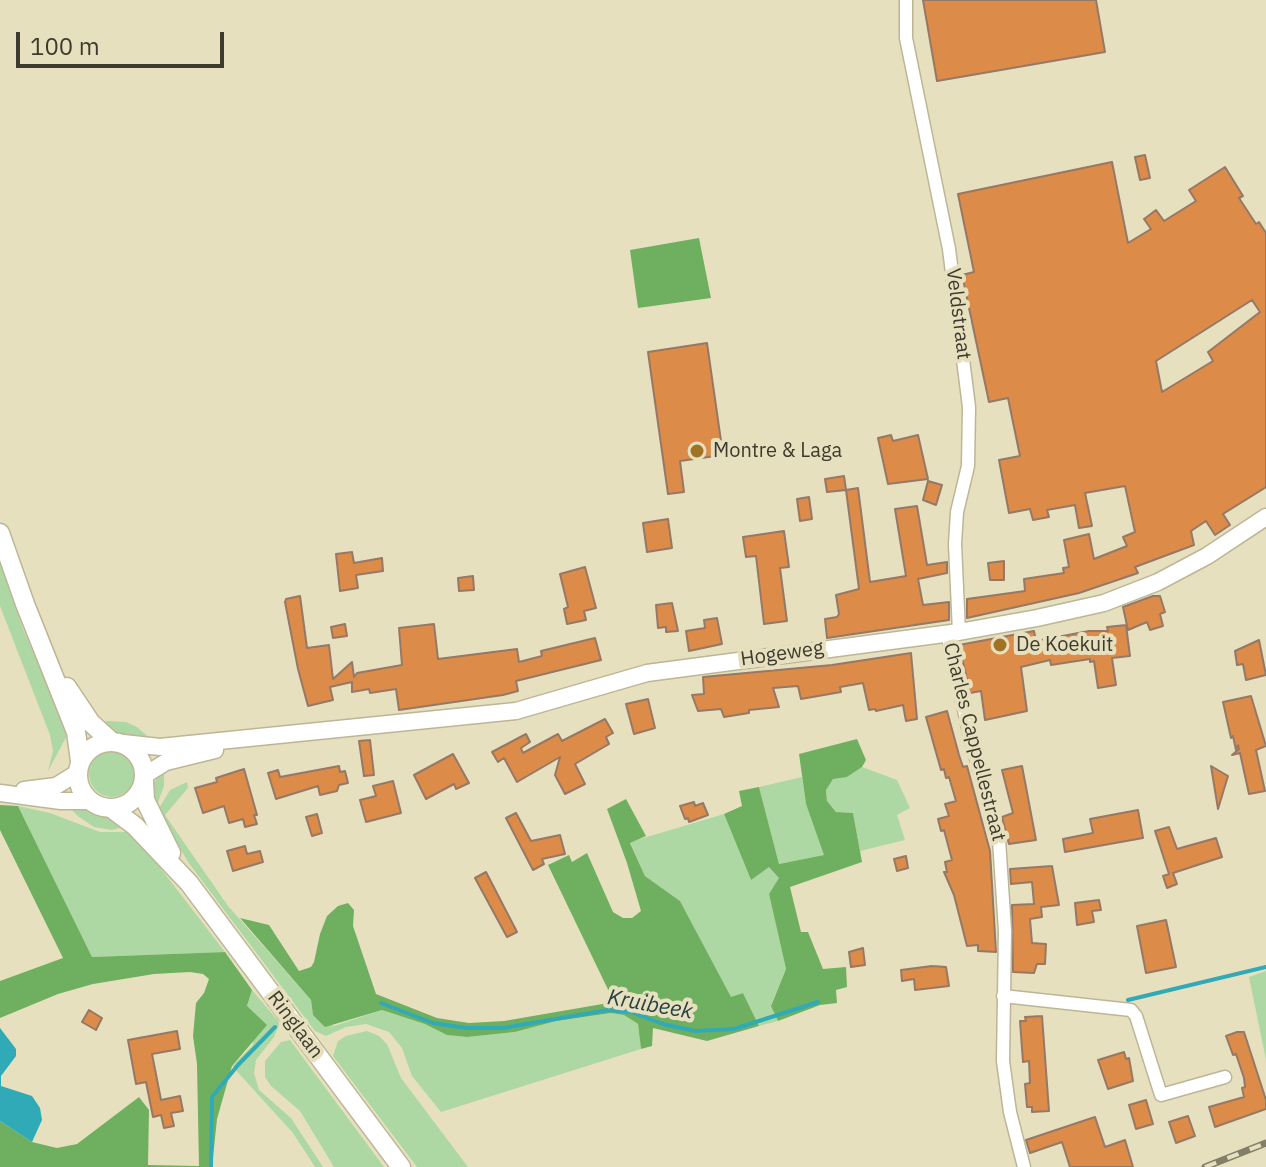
<!DOCTYPE html>
<style>
body{margin:0}
#map{position:relative;width:1266px;height:1167px;overflow:hidden;background:#e7e0bf;font-family:"IBM Plex Sans",sans-serif}
canvas{display:block}
.scale{position:absolute;left:16px;top:32px;width:208px;height:36px;box-sizing:border-box;border:4px solid #3e3b2e;border-top:0;padding-left:10px;font-size:24px;line-height:28px;white-space:nowrap;color:#3e3b2e;-webkit-text-stroke:6px #e7e0bf;paint-order:stroke}
</style>
<div id="map">
<canvas width="1266" height="1167"></canvas>
<div class="scale">100 m</div>
</div>
<script>
const c = document.querySelector('canvas').getContext('2d');
c.lineJoin = 'round';
function fill(path, color) {
  c.fillStyle = color;
  c.fill(path, 'evenodd');
}
function toPath(rows) {
  const path = new Path2D();
  for (const r of rows) {
    if (r.length === 3) {
      path.moveTo(r[0] + r[2], r[1]);
      path.arc(r[0], r[1], r[2], 0, 2 * Math.PI);
      continue;
    }
    path.moveTo(r[0], r[1]);
    for (let i = 2; i < r.length; i += 2) path.lineTo(r[i], r[i + 1]);
  }
  return path;
}
function stroke(path, color, width, dash) {
  c.strokeStyle = color;
  c.lineWidth = width;
  c.lineCap = dash ? 'butt' : 'round';
  c.setLineDash(dash || []);
  c.stroke(path);
}
function write(font, color, halo, rows, align = 'center') {
  c.font = font + ' "IBM Plex Sans",sans-serif';
  c.lineWidth = 8;
  c.setLineDash([]);
  c.textBaseline = 'middle';
  c.strokeStyle = halo;
  c.fillStyle = color;
  for (const [text, x, y, turn = 0] of rows) {
    c.save();
    c.translate(x, y);
    c.rotate((+turn || 0) * Math.PI / 180);
    c.textAlign = isNaN(turn) ? turn : align;
    if (halo) c.strokeText(text, 0, 0);
    c.fillText(text, 0, 0);
    c.restore();
  }
}
fill(toPath([
 [0,563,23,629,69,732,48,771,53,751,50,735,0,606],
 [107,721,126,722,137,727,154,742,140,740,107,729,100,723],
 [112,774,23],
 [862,767,897,780,910,808,897,815,905,840,860,851,853,813,836,812,827,801,826,789,833,778,847,777],
 [164,768,164,786,157,805,151,793,152,786],
 [802,777,806,804,825,855,779,864,759,787],
 [187,782,188,788,165,815,228,906,311,1000,313,1015,334,1026,382,1010,426,1024,447,1035,467,1037,515,1032,556,1021,611,1013,624,1015,638,1024,641,1049,441,1112,412,1076,402,1048,389,1032,366,1024,346,1027,326,1036,315,1031,188,862,158,810,170,790],
 [18,806,50,813,100,832,128,832,145,848,225,952,92,957],
 [68,806,80,807,127,826,112,830,94,827,79,817],
 [724,814,751,880,769,866,780,878,769,894,786,969,771,1005,778,1021,759,1026,743,993,731,998,680,901,645,876,630,842],
 [1266,971,1266,1060,1249,977],
 [252,990,280,1023,274,1037,256,1060,254,1073,259,1090,291,1118,323,1167,315,1167,293,1133,232,1066,253,1045,247,1006],
 [367,1031,379,1036,387,1044,401,1078,468,1167,417,1167,333,1056,338,1041,346,1036],
 [290,1040,384,1167,334,1167,300,1111,271,1086,265,1077,265,1061,281,1042]
]), '#add8a3');
fill(toPath([
 [699,238,711,298,638,308,630,250],
 [857,739,866,760,862,767,847,777,833,779,826,790,827,801,836,812,853,813,862,862,790,887,801,932,808,932,823,969,846,967,847,987,836,990,837,1003,820,1005,778,1021,771,1006,786,969,769,894,779,878,769,867,751,880,724,814,742,806,739,791,759,787,779,864,824,855,806,804,799,754],
 [626,799,646,836,630,843,645,876,680,901,731,997,743,993,759,1026,707,1041,653,1028,652,1046,641,1049,638,1024,624,1015,611,1013,556,1021,515,1032,467,1037,447,1035,425,1024,382,1010,325,1027,313,1015,311,1000,240,918,269,925,299,971,311,967,314,962,320,934,327,916,338,906,348,903,354,910,353,926,376,994,437,1018,469,1023,504,1021,614,1002,548,865,569,855,572,862,587,853,613,912,623,918,632,918,641,911,627,863,607,809],
 [0,805,18,806,92,957,225,952,252,990,247,1006,267,1025,232,1066,217,1119,212,1167,0,1167,0,1121,32,1142,57,1148,77,1144,139,1097,149,1110,148,1165,199,1166,197,1064,193,1036,196,1003,204,993,209,979,203,974,190,972,154,974,93,984,58,994,0,1018,0,981,63,958,0,830]
]), '#6fb060');
fill(toPath([
 [0,1028,16,1049,16,1056,1,1076,1,1086,32,1096,40,1108,42,1120,32,1142,0,1121]
]), '#31aab7');
stroke(toPath([
 [1128,1000,1266,967],
 [381,1003,433,1023,467,1028,503,1028,608,1010,631,1012,663,1024,695,1031,734,1029,818,1002],
 [211,1167,212,1097,238,1065,275,1027]
]), '#31aab7', 4);
const building = toPath([
 [923,0,1096,0,1105,52,937,81,923,0],
 [1145,155,1150,178,1140,180,1135,157,1145,155],
 [1112,162,1128,243,1151,229,1144,219,1156,210,1164,221,1196,201,1189,190,1225,167,1243,196,1239,198,1256,224,1259,222,1266,233,1266,487,1223,514,1230,525,1215,535,1206,521,1191,531,1194,545,1135,567,1138,573,1079,593,967,618,967,599,1025,591,1024,579,1064,573,1063,568,1069,567,1064,540,1089,534,1094,559,1127,546,1123,537,1135,532,1125,486,1085,493,1092,526,1079,528,1075,505,1047,510,1049,517,1033,520,1030,509,1009,513,999,460,1020,456,1008,398,989,402,962,275,974,272,958,194,1112,162],
 [1252,300,1260,312,1208,352,1213,361,1162,392,1156,361,1252,300],
 [707,343,723,455,680,461,684,492,668,494,648,352,707,343],
 [891,435,893,441,918,435,928,479,888,484,878,438,891,435],
 [844,476,846,490,827,492,825,479,844,476],
 [928,481,942,485,936,505,923,500,928,481],
 [858,488,870,582,906,576,895,509,917,506,927,565,947,562,947,573,918,579,923,605,949,602,949,620,827,638,825,619,837,617,839,614,836,595,859,589,846,490,858,488],
 [809,497,812,519,800,521,797,499,809,497],
 [668,519,672,548,647,552,643,523,668,519],
 [784,531,789,567,780,568,787,621,764,624,756,556,746,557,743,537,784,531],
 [352,552,354,563,382,558,383,571,356,575,358,588,340,591,336,554,352,552],
 [1004,561,1004,580,990,580,988,563,1004,561],
 [585,567,596,608,584,611,586,620,567,624,564,609,568,607,560,574,585,567],
 [473,576,474,590,459,591,458,578,473,576],
 [300,596,307,648,329,645,333,679,352,662,354,677,357,673,402,665,399,628,434,624,438,659,517,649,519,662,542,656,541,651,595,638,601,660,516,681,518,691,503,695,399,710,396,689,370,693,369,689,352,692,352,682,330,687,333,700,308,706,298,669,285,602,286,599,300,596],
 [1153,596,1160,596,1165,612,1160,614,1163,626,1150,630,1147,622,1128,630,1123,607,1153,596],
 [672,603,678,631,666,632,666,627,658,628,656,605,672,603],
 [717,618,722,644,689,651,686,631,705,628,704,620,717,618],
 [345,624,347,636,333,638,331,627,345,624],
 [1126,625,1130,656,1112,658,1116,685,1098,688,1094,661,1090,662,1090,659,1051,665,1050,660,1021,667,1027,711,985,720,981,691,970,693,959,645,1034,631,1036,641,1089,631,1108,631,1107,627,1126,625],
 [1259,640,1266,675,1246,680,1243,664,1237,665,1235,651,1259,640],
 [911,653,917,719,906,721,903,705,876,711,875,709,869,710,863,683,840,687,841,692,801,699,798,686,773,688,779,707,749,710,749,713,724,717,721,709,698,711,692,695,704,694,703,677,832,665,911,653],
 [1251,696,1266,746,1256,750,1265,791,1249,794,1240,753,1232,755,1239,749,1238,745,1236,750,1233,736,1231,738,1223,702,1251,696],
 [648,699,655,728,634,734,626,704,648,699],
 [947,711,959,755,963,767,967,766,990,851,996,952,978,951,978,945,967,946,954,895,944,872,947,872,945,862,952,860,944,830,941,831,938,819,949,816,945,804,956,801,949,777,946,778,944,769,941,770,926,717,947,711],
 [605,719,613,733,606,737,609,744,575,764,585,784,565,794,555,775,560,757,517,782,504,758,498,762,492,752,526,734,530,742,521,748,523,753,558,734,562,741,605,719],
 [370,740,374,775,364,776,359,741,370,740],
 [453,754,469,783,456,789,454,784,426,799,414,775,453,754],
 [339,766,340,772,345,771,348,783,339,785,337,791,320,795,318,786,276,799,268,773,278,770,280,777,339,766],
 [1022,766,1036,840,1009,844,1002,817,1013,813,1002,770,1022,766],
 [1211,766,1228,776,1218,809,1211,766],
 [244,769,257,815,254,815,257,824,245,827,243,819,229,823,224,806,203,813,195,788,217,782,216,778,244,769],
 [393,781,401,813,366,822,360,800,376,796,373,786,393,781],
 [694,802,695,806,703,803,708,815,689,822,688,818,685,819,680,806,694,802],
 [1138,810,1143,838,1065,852,1063,839,1093,833,1090,819,1138,810],
 [516,813,531,841,560,835,565,854,542,859,544,864,533,870,506,818,516,813],
 [317,814,322,833,312,836,306,817,317,814],
 [1169,827,1177,849,1216,838,1222,857,1173,873,1177,884,1167,888,1163,876,1169,874,1155,831,1169,827],
 [245,846,247,854,260,851,263,862,233,871,227,851,245,846],
 [906,856,908,868,897,871,894,859,906,856],
 [1052,866,1059,905,1041,907,1042,917,1030,919,1032,943,1046,944,1045,964,1037,964,1034,973,1013,972,1012,905,1034,904,1032,882,1011,884,1010,869,1052,866],
 [486,872,517,932,507,937,475,878,486,872],
 [1099,900,1101,910,1092,911,1094,922,1077,925,1075,903,1099,900],
 [1166,920,1176,967,1146,973,1137,926,1166,920],
 [863,948,865,965,851,967,849,952,863,948],
 [932,966,946,967,949,986,915,990,914,979,902,981,901,970,932,966],
 [89,1010,102,1018,96,1030,82,1022,89,1010],
 [1042,1016,1049,1111,1032,1112,1032,1107,1027,1107,1025,1084,1030,1083,1029,1061,1023,1062,1020,1021,1026,1021,1025,1017,1042,1016],
 [177,1031,180,1049,152,1054,161,1100,180,1096,183,1111,171,1113,174,1126,164,1128,161,1115,153,1117,146,1082,136,1084,128,1040,177,1031],
 [1237,1032,1244,1032,1266,1100,1266,1109,1215,1127,1209,1107,1244,1097,1242,1088,1245,1087,1244,1078,1236,1054,1233,1055,1226,1036,1237,1032],
 [1124,1052,1126,1059,1129,1058,1133,1081,1108,1089,1098,1060,1124,1052],
 [1146,1100,1153,1124,1136,1129,1129,1105,1146,1100],
 [1188,1116,1195,1136,1176,1143,1169,1122,1188,1116],
 [1095,1117,1105,1147,1125,1140,1133,1167,1070,1167,1062,1142,1030,1153,1026,1140,1095,1117]
]);
fill(building, '#dd8b49');
stroke(building, '#957966', 2);
const minor = toPath([
 [906,0,906,38,949,249,969,407,968,466,957,512,955,544,959,632],
 [947,633,970,737,999,840,1005,931,1003,1061,1010,1112,1024,1167],
 [1003,996,1131,1010,1136,1016,1161,1095,1225,1077]
]);
const tertiary = toPath([
 [123,743,160,747,516,711,647,673,959,632,1037,618,1104,603,1158,582,1207,556,1266,517],
 [145,775,166,762,215,750],
 [24,790,56,786,77,773],
 [0,793,61,801,89,801]
]);
const secondary = toPath([
 [0,533,25,604,76,732,80,761],
 [67,687,91,723,111,741],
 [111,775,33],
 [144,781,145,800,171,853],
 [111,808,135,826,189,883,401,1167]
]);
stroke(minor, '#bdb696', 15);
stroke(tertiary, '#bdb696', 19);
stroke(secondary, '#bdb696', 21);
stroke(minor, '#fff', 12);
stroke(tertiary, '#fff', 16);
stroke(secondary, '#fff', 18);
const rail = toPath([
 [1205,1167,1266,1143]
]);
stroke(rail, '#827e68', 7);
stroke(rail, '#e7e0bf', 4, [12]);
for (const [x, y, r, color] of [
 [697,451,8,"#a07224"],
 [1000,645,8,"#a07224"]
]) {
  const dot = new Path2D();
  dot.arc(x, y, r, 0, 2 * Math.PI);
  c.fillStyle = color;
  c.fill(dot);
  stroke(dot, '#e7e0bf', 3);
}
write('20px', '#3e3b2e', '#e7e0bf', [
 ["Veldstraat",958,314,83],
 ["Hogeweg",782,654,-8],
 ["Charles Cappellestraat",974,742,76],
 ["Ringlaan",295,1025,53]
]);
write('20px', '#3e3b2e', '#e7e0bf', [
 ["Montre & Laga",713,451],
 ["De Koekuit",1016,645]
], 'left');
write('italic 22px', '#274144', '#e7e0bf', [
 ["Kruibeek",650,1005,10]
]);
</script>
